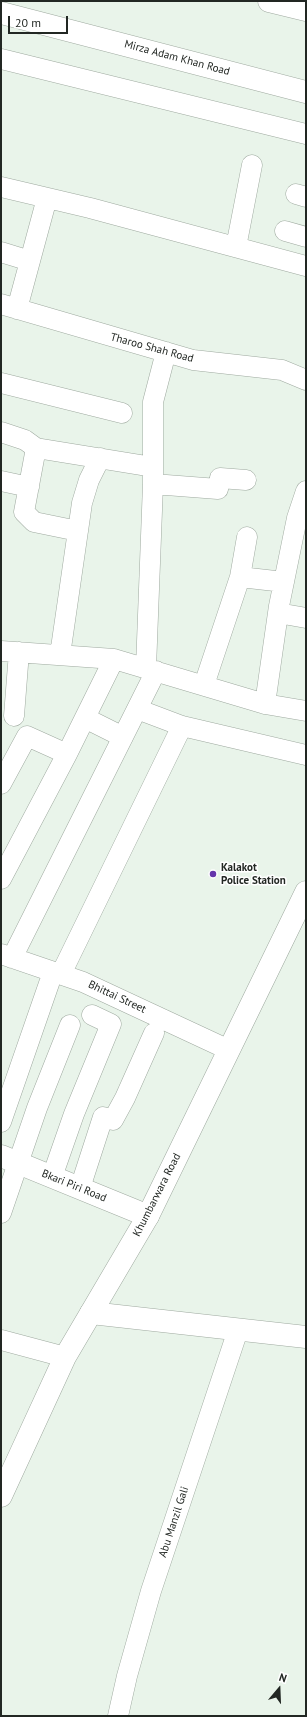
<!DOCTYPE html>
<style>
body{margin:0}
#map{position:relative;width:307px;height:1717px;overflow:hidden;background:#e9f4ea;font-family:"PT Sans",sans-serif}
canvas{display:block}
.frame{position:absolute;inset:0;border:2px solid #222723;pointer-events:none}
.north{position:absolute;left:259px;top:1669px;width:40px;height:40px;-webkit-text-stroke:3px #fff;paint-order:stroke;rotate:19deg;font-size:11px;font-weight:700;line-height:16px;text-align:center;color:#222723}
.north::after{content:'';display:block;margin:auto;width:14px;height:18px;background:#222723;clip-path:polygon(50% 0,100% 100%,50% 72%,0 100%)}
.scale{position:absolute;left:8px;top:16px;width:60px;height:18px;box-sizing:border-box;border:2px solid #222723;border-top:0;padding-left:5px;font-size:12px;line-height:14px;white-space:nowrap;color:#222723;-webkit-text-stroke:3px #fff;paint-order:stroke}
</style>
<div id="map">
<canvas width="307" height="1717"></canvas>
<div class="frame"></div>
<div class="north">N</div>
<div class="scale">20 m</div>
</div>
<script>
const c = document.querySelector('canvas').getContext('2d');
c.lineJoin = 'round';
function toPath(rows) {
  const path = new Path2D();
  for (const r of rows) {
    path.moveTo(r[0], r[1]);
    for (let i = 2; i < r.length; i += 2) path.lineTo(r[i], r[i + 1]);
  }
  return path;
}
function stroke(path, color, width, dash) {
  c.strokeStyle = color;
  c.lineWidth = width;
  c.lineCap = dash ? 'butt' : 'round';
  c.setLineDash(dash || []);
  c.stroke(path);
}
function write(font, color, halo, rows, align = 'center') {
  c.font = font + ' "PT Sans",sans-serif';
  c.lineWidth = 3;
  c.setLineDash([]);
  c.textBaseline = 'middle';
  c.strokeStyle = halo;
  c.fillStyle = color;
  for (const [text, x, y, turn = 0] of rows) {
    c.save();
    c.translate(x, y);
    c.rotate((+turn || 0) * Math.PI / 180);
    c.textAlign = isNaN(turn) ? turn : align;
    if (halo) c.strokeText(text, 0, 0);
    c.fillText(text, 0, 0);
    c.restore();
  }
}
const minor = toPath([
 [1,59,306,134],
 [1,187,90,208,306,266],
 [296,194,306,197],
 [285,231,306,237],
 [236,247,252,165],
 [1,252,30,261],
 [1,304,193,360,282,370,306,380],
 [17,309,47,198],
 [1,383,122,413],
 [1,432,25,440,36,448,153,467],
 [36,448,24,512,34,522,78,531],
 [1,481,29,487],
 [153,484,218,489,220,478,246,480],
 [240,577,284,582],
 [278,613,306,618],
 [1,651,114,659,265,704,306,711],
 [60,655,82,503,89,480,100,458],
 [146,668,153,484,153,402,166,352],
 [204,685,240,577,247,537],
 [265,704,279,606,297,518,306,491],
 [137,709,182,726,306,755],
 [14,716,19,652],
 [85,718,123,737],
 [1,784,27,736,67,754],
 [1,879,67,754,114,659],
 [1,954,83,982,229,1050],
 [12,958,156,671],
 [61,974,182,726],
 [1,1122,53,972],
 [52,1177,74,1114,111,1024,92,1015],
 [80,1188,103,1117,113,1120,125,1098,154,1033],
 [1,1213,37,1108,70,1025],
 [1,1340,65,1357],
 [118,1716,127,1676,151,1591,238,1330]
]);
const tertiary = toPath([
 [1,1156,148,1216],
 [91,1313,306,1337]
]);
const secondary = toPath([
 [1,13,306,92],
 [1,1496,65,1357,148,1216,306,892]
]);
const motorway = toPath([
 [269,1,306,10]
]);
stroke(minor, '#9ea99f', 21);
stroke(tertiary, '#9ea99f', 23);
stroke(secondary, '#9ea99f', 23);
stroke(motorway, '#9ea99f', 23);
stroke(minor, '#fff', 20);
stroke(tertiary, '#fff', 22);
stroke(secondary, '#fff', 22);
stroke(motorway, '#fff', 22);
for (const [x, y, r, color] of [
 [213,874,4,"#6434ab"]
]) {
  const dot = new Path2D();
  dot.arc(x, y, r, 0, 2 * Math.PI);
  c.fillStyle = color;
  c.fill(dot);
  stroke(dot, '#fff', 1.5);
}
write('11px', '#222723', '#fff', [
 ["Mirza Adam Khan Road",177,58,15],
 ["Tharoo Shah Road",152,348,15],
 ["Bhittai Street",117,997,25],
 ["Bkari Piri Road",74,1186,22],
 ["Khumbarwara Road",157,1195,-63],
 ["Abu Manzil Gali",174,1522,-72]
]);
write('bold 11px', '#222723', '#fff', [
 ["Kalakot",221,868],
 ["Police Station",221,881]
], 'left');
</script>
